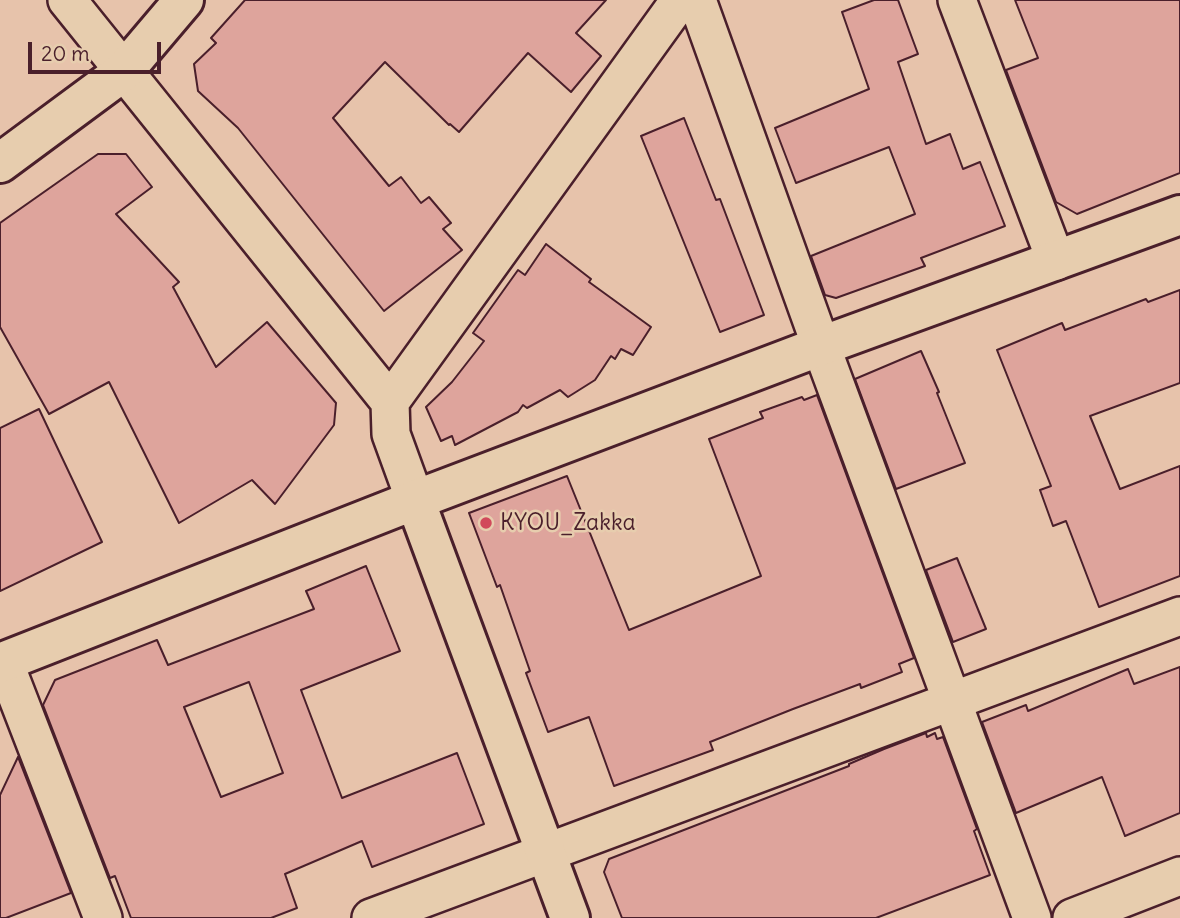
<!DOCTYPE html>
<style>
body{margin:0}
#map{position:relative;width:1180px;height:918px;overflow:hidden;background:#e7c3ab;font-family:Delius,sans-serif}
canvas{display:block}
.scale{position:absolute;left:28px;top:42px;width:133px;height:32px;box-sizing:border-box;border:4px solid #4a1f2b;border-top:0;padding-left:9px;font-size:21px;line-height:24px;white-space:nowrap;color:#4a1f2b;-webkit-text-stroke:5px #e7cdae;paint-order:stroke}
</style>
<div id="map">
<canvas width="1180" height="918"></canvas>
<div class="scale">20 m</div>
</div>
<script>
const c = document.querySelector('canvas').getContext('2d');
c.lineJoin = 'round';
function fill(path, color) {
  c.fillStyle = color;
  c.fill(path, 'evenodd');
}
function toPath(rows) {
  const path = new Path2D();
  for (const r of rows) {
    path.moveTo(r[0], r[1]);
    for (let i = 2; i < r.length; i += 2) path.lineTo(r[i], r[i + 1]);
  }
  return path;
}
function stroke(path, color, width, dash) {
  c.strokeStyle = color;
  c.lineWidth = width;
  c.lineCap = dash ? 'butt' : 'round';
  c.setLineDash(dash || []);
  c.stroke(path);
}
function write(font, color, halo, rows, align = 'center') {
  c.font = font + ' Delius,sans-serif';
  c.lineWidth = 5;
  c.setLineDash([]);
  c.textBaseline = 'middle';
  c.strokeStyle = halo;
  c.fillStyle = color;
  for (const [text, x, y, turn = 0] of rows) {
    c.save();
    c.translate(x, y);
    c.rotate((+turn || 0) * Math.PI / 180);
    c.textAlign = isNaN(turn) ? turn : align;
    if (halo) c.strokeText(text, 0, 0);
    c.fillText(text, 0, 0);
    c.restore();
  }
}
const building = toPath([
 [245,0,606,0,576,33,601,56,571,92,528,53,459,132,450,124,449,125,385,62,333,118,389,186,401,177,421,203,429,197,451,223,443,229,462,250,384,311,238,128,198,91,194,64,216,43,211,38,245,0],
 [874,0,898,0,918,54,898,62,926,144,950,134,963,169,980,162,1005,226,921,258,925,266,836,298,825,295,811,256,915,214,889,147,796,183,775,128,869,89,842,12,874,0],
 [1015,0,1180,0,1180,173,1077,214,1056,202,1006,70,1038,58,1015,0],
 [684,118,716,200,720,199,764,315,720,332,641,136,684,118],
 [98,154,126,154,152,187,116,214,179,282,173,287,216,367,267,322,336,403,334,425,275,504,252,480,179,523,109,382,49,414,0,327,0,223,98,154],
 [546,244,591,279,589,282,651,327,633,355,621,349,615,359,611,356,595,380,568,397,560,390,527,408,523,405,518,412,455,445,452,436,441,441,426,407,452,382,484,341,473,333,518,270,525,275,546,244],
 [1180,290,1180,383,1090,416,1120,489,1180,466,1180,576,1099,607,1066,521,1053,526,1040,490,1051,486,997,350,1062,323,1065,330,1146,299,1148,302,1180,290],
 [921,351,939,392,937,393,965,463,896,489,855,379,921,351],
 [817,395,914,658,899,664,902,672,861,688,860,684,793,709,710,742,713,750,614,786,589,717,548,732,526,673,530,671,500,585,497,587,469,513,567,476,629,630,761,576,709,439,763,418,760,412,802,397,804,400,817,395],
 [39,409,102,542,0,591,0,428,39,409],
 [957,558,986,629,953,642,926,570,957,558],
 [366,566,400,651,301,690,342,798,457,753,484,824,372,867,362,841,285,874,297,908,271,918,131,918,115,876,110,878,43,705,55,680,157,640,168,665,314,609,306,591,366,566],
 [249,682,283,773,221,797,184,707,249,682],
 [1180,667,1180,813,1125,836,1102,777,1016,813,982,722,1026,705,1028,711,1128,669,1134,684,1180,667],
 [926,733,927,737,935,733,937,739,943,737,977,829,974,831,990,875,876,918,622,918,604,872,609,859,849,766,849,764,884,749,926,733],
 [18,757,71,893,6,918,0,918,0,795,18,757]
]);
fill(building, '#dea49c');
stroke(building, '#4a1f2b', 2);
const street = toPath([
 [67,0,390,402],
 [697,0,821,346,1032,918],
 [957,0,1056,261],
 [415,500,391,434,390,402,680,0],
 [4,662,103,918],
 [371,918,1180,616],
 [1072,918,1180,876]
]);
const secondary = toPath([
 [0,163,123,72,184,0],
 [415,500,570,918],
 [0,663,415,500,821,346,1180,215]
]);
stroke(street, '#4a1f2b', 42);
stroke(secondary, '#4a1f2b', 44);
stroke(street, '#e7cdae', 37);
stroke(secondary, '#e7cdae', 38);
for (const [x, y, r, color] of [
 [486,523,7,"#d1495b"]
]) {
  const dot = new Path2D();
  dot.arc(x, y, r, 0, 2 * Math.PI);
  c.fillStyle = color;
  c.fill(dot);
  stroke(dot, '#e7cdae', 2.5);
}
write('23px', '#4a1f2b', '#e7cdae', [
 ["KYOU_Zakka",500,523]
], 'left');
</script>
